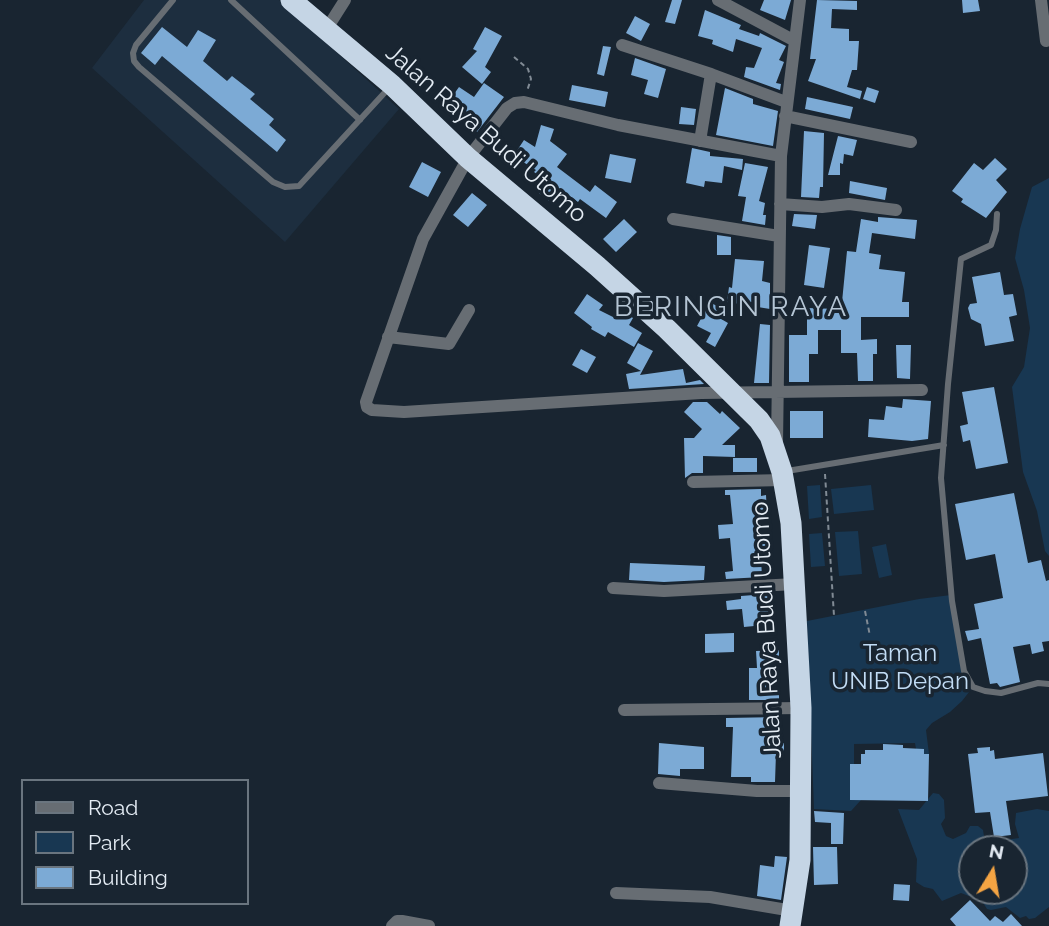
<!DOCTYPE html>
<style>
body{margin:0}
#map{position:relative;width:1049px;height:926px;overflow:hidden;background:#192531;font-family:Raleway,sans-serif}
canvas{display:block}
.legend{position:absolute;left:21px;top:779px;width:228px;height:126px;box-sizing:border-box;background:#192531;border:2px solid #6a757f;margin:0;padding:9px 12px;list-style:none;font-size:21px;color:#e4ecf4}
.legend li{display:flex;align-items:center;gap:14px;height:35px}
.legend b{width:35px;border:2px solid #6a757f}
.north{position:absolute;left:958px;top:835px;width:70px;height:70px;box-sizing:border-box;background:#192531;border:2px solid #6a757f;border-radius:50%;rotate:11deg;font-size:19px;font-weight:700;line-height:28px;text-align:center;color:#e4ecf4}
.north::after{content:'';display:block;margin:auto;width:24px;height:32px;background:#f4a443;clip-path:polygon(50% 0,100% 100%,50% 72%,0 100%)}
</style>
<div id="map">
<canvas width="1049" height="926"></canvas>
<ul class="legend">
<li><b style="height:9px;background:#676d73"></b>Road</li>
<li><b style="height:19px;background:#183752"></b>Park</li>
<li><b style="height:19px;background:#7caad5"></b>Building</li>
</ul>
<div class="north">N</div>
</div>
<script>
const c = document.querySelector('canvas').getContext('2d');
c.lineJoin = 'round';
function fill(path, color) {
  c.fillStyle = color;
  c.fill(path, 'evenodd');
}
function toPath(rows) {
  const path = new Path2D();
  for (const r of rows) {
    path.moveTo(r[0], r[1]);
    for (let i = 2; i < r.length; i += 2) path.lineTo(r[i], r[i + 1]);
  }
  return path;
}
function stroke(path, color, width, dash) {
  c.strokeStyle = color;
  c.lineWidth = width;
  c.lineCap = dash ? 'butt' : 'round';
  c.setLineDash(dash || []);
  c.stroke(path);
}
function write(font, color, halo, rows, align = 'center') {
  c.font = font + ' Raleway,sans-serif';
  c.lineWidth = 7;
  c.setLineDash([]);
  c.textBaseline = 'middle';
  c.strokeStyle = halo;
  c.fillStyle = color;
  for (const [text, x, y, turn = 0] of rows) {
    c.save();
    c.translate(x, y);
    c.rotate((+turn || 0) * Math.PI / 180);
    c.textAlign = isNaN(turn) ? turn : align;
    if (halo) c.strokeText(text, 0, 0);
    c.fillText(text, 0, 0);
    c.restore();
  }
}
fill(toPath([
 [144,0,279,0,399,109,285,242,92,68]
]), '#1d2e3f');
fill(toPath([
 [1049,178,1049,556,1045,551,1037,511,1023,472,1012,387,1024,367,1030,328,1024,290,1015,258,1020,229,1032,187],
 [820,485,822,517,809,519,807,486],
 [871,485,874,510,834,514,831,489],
 [858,531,862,574,839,576,835,532],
 [822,533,825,566,811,567,809,534],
 [886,544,892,575,879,578,872,547],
 [951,595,964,671,973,687,962,701,950,712,932,723,926,730,929,754,924,754,923,749,916,749,915,743,854,744,854,764,850,764,850,797,861,800,851,811,814,809,807,621,919,599],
 [933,793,939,794,944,800,945,818,941,824,946,836,953,839,966,833,970,826,978,826,983,830,985,843,1019,838,1015,824,1016,813,1037,809,1049,811,1049,907,1035,918,1029,919,1026,916,1020,918,1006,907,991,910,987,909,982,901,961,893,942,901,933,889,924,887,916,882,917,859,898,809,919,810],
 [972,849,1014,849,1014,891,972,891]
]), '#183752');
fill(toPath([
 [672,0,682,0,675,24,665,22],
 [764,0,791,0,785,20,760,10],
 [817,0,857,1,857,10,832,9,831,28,849,29,849,41,859,41,857,70,852,70,847,87,862,91,860,99,808,81,816,59,810,59],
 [962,0,978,0,980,11,963,13],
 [705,10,741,25,739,29,759,36,760,33,786,46,779,60,784,62,776,83,781,84,780,90,744,77,746,67,754,68,762,48,736,39,733,52,712,44,713,40,698,36],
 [635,16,650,24,641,41,626,33],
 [162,27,187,47,198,30,216,40,203,61,227,81,232,76,255,94,250,99,274,119,269,125,286,140,277,152,162,56,155,65,141,53],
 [485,27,502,36,485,67,491,72,482,84,462,67,477,51,473,49],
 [603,46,611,47,604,76,597,74],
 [635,58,666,69,658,98,644,94,648,80,631,75],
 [484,83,504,97,477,132,458,118,463,112,449,101,459,87,474,97],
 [572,85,608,92,605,107,569,100],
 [867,87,879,91,875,103,863,99],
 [725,88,753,99,753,104,778,111,773,146,716,135],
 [807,97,853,107,850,119,805,109],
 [681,107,696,109,694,125,679,124],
 [541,125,554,129,550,141,567,154,557,167,590,192,595,185,617,202,606,218,580,199,578,202,562,190,552,203,539,193,548,182,534,172,536,170,520,160,515,168,508,164,524,140,535,147],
 [804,131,824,133,823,187,820,187,819,198,801,197],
 [838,136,857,140,853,156,844,154,843,164,840,163,840,175,828,175],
 [692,148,710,152,710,156,743,159,742,170,724,166,722,183,705,181,704,187,686,183],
 [610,154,636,159,631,183,605,178],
 [995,158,1007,169,996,180,1007,192,986,218,961,202,963,199,952,191,974,163,983,170],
 [422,162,441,172,428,197,409,187],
 [745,163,768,167,759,201,765,203,763,215,766,215,765,225,742,221,746,197,738,196],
 [850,181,887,188,885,200,849,193],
 [472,193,487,205,468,227,453,215],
 [794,214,817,215,815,229,792,226],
 [878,217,917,220,915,239,872,233,869,253,881,255,879,269,905,272,902,302,909,302,909,317,861,317,861,340,877,339,877,354,873,354,873,381,858,381,857,353,841,353,841,330,818,330,818,354,809,354,809,382,789,382,789,335,807,335,807,308,838,309,838,302,842,302,847,251,856,252,861,219,878,222],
 [624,219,637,232,616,252,603,239],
 [717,235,731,237,731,255,717,255],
 [809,245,830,248,824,288,804,285],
 [735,259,764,261,762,281,770,283,770,309,727,302,729,287,732,288],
 [1000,272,1004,295,1013,294,1017,315,1009,317,1014,341,985,346,981,324,971,319,968,308,970,304,977,303,972,277],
 [587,294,603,305,599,310,617,319,622,311,633,318,629,325,642,333,634,347,608,332,605,337,591,329,592,327,574,313],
 [710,302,720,308,716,316,728,323,715,347,706,342,711,333,697,326],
 [760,324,770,325,769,383,754,383],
 [638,343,653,351,640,375,683,369,686,383,700,380,704,384,629,389,626,374,641,371,627,363],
 [896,345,911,345,910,379,897,378],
 [581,349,596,357,587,373,572,365],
 [994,387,1008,463,976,469,970,440,963,442,960,426,968,424,962,392],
 [903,399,931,401,928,439,912,441,868,437,869,419,884,420,886,406,902,408],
 [693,402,707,402,720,414,722,411,740,428,722,445,735,445,735,457,703,456,703,473,692,473,685,478,684,438,694,438,702,429,684,412],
 [790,411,823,411,823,438,790,438],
 [733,458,757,458,757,472,733,472],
 [761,489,761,496,766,495,768,536,770,536,772,558,761,559,762,577,726,579,725,572,733,571,730,538,719,539,718,525,733,524,730,495,725,495,725,490],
 [1014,493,1028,563,1041,560,1046,581,1049,580,1049,641,1042,642,1044,651,1032,654,1030,644,1013,647,1020,682,1000,687,997,683,990,684,981,638,968,641,965,631,979,629,974,604,1003,598,995,554,966,560,955,504],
 [630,563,705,566,704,580,664,582,629,580],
 [767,594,769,608,773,608,775,624,744,627,742,609,727,610,726,601,741,599,741,596],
 [734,633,734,652,705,653,705,634],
 [779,650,779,665,775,666,775,689,779,689,779,700,749,700,749,668,757,668,756,651],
 [781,717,781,743,784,743,784,754,776,753,775,782,751,782,751,777,731,777,733,727,726,727,726,718],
 [659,743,704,747,704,769,680,769,680,776,658,774],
 [883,744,903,745,903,748,924,749,924,754,929,754,928,801,850,800,850,764,861,764,861,754,865,754,865,750,883,750],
 [990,747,990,751,994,750,995,759,1043,753,1048,796,1006,801,1011,835,994,837,990,812,975,813,968,754,978,753,977,748],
 [814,811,844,813,843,844,831,844,831,823,815,822],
 [813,847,837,847,838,884,814,885],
 [775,856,787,857,781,900,757,896,760,865,774,867],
 [894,884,910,885,909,901,893,900],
 [970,900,990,921,995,916,1003,922,1011,914,1022,926,956,926,950,919]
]), '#7caad5');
stroke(toPath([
 [514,57,528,69,531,79,527,91],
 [825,474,834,616],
 [865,611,870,636]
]), '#818b95', 2, [5, 3.5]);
stroke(toPath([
 [173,0,136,45,133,53,134,61,139,67,273,182,285,187,299,186,388,89],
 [231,0,360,120],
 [997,214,996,230,991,245,961,259,948,384,941,478,952,601,964,671,973,687,985,691,1001,693,1038,683,1049,684],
 [787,471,944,445]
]), '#676d73', 6);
stroke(toPath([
 [718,0,795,41],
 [1041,0,1046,41],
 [326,30,345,0],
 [622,45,711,74,786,102],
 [785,116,911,142],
 [700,141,711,74],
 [781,156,618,125,524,102,515,103,507,108,468,158,423,239,366,402,367,407,372,410,404,412,701,393,922,390],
 [780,204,822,207,849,204,896,210],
 [673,219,779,236],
 [388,337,449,344,469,310],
 [777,444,781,156,800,0],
 [693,482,784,480],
 [613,588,664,591,795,584],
 [624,710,801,708],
 [659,783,757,791,802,791],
 [616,893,710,897,793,911],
 [392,926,397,921,402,921,429,926]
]), '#676d73', 12);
stroke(toPath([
 [291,0,392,85,468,158,597,266,667,329,759,420,770,436,782,472,791,523,801,708,800,860,790,926]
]), '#c5d5e5', 21);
write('24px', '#e4ecf4', '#192531', [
 ["Jalan Raya Budi Utomo",486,134,41],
 ["Jalan Raya Budi Utomo",767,630,-93]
]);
write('24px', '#c2dcf5', '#192531', [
 ["Taman",900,654],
 ["UNIB Depan",900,682]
]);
c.letterSpacing = '2px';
write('28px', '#b5c5d4', '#192531', [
 ["BERINGIN RAYA",731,308]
]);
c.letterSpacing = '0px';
</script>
